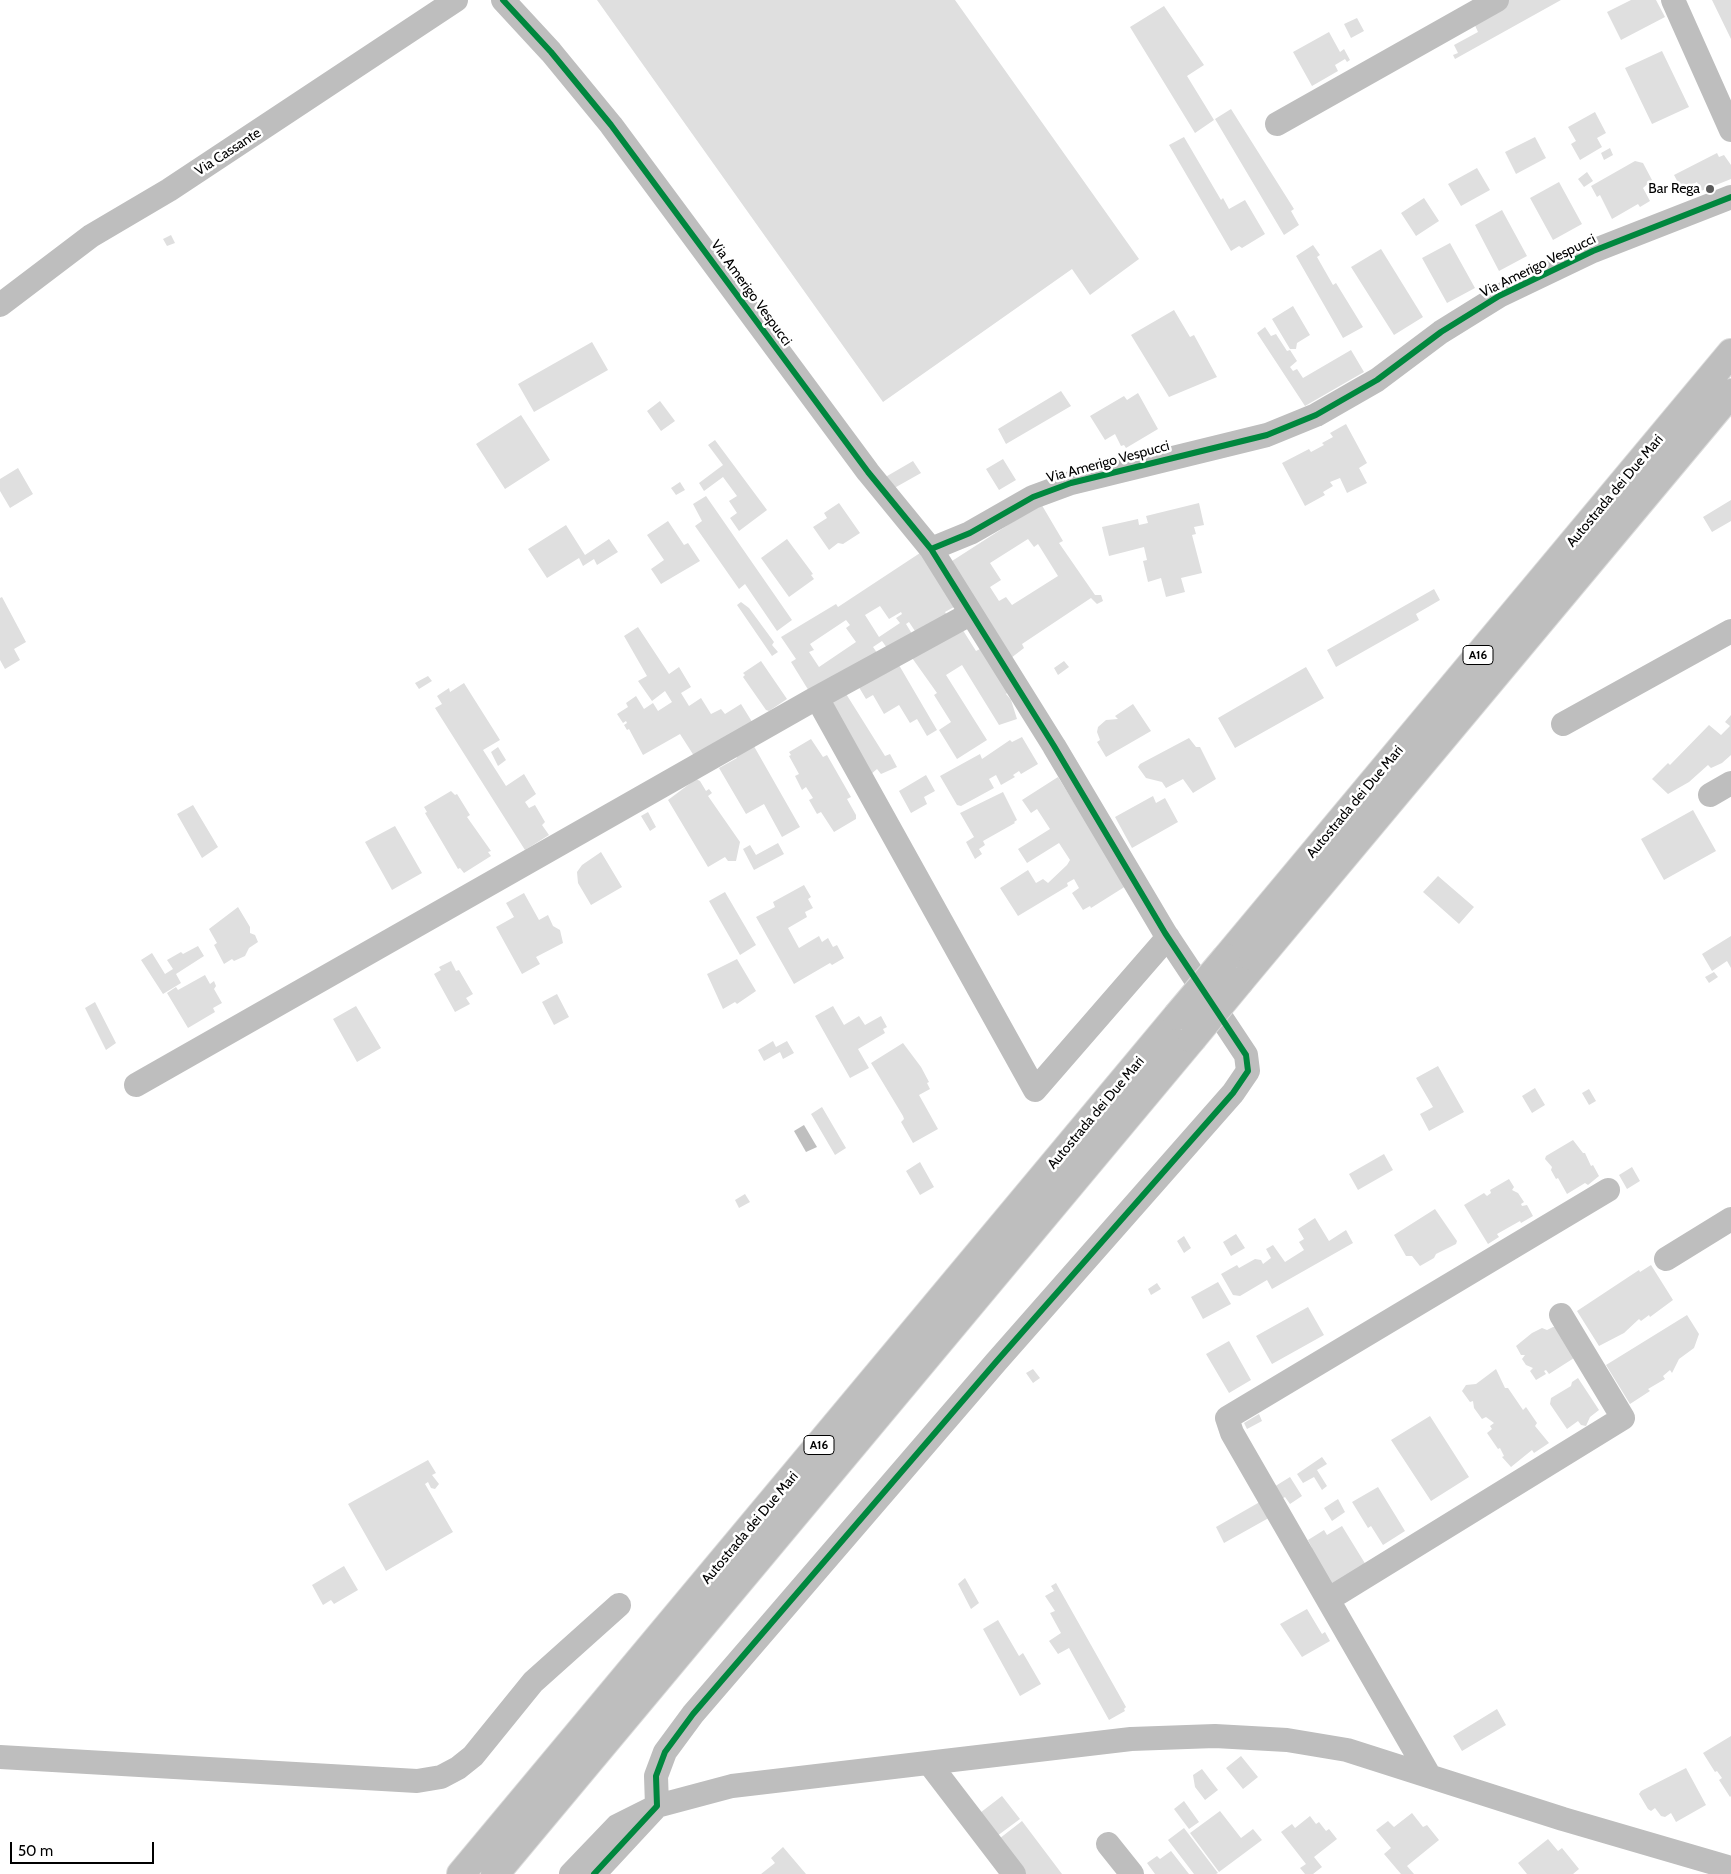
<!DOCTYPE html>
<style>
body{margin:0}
#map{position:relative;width:1731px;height:1874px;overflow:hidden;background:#fff;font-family:Cabin,sans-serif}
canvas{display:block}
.scale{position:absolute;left:10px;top:1842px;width:144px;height:22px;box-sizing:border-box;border:2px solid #000;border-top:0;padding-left:6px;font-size:15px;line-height:18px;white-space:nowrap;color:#000;-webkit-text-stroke:4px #fff;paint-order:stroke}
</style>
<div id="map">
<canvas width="1731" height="1874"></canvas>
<div class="scale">50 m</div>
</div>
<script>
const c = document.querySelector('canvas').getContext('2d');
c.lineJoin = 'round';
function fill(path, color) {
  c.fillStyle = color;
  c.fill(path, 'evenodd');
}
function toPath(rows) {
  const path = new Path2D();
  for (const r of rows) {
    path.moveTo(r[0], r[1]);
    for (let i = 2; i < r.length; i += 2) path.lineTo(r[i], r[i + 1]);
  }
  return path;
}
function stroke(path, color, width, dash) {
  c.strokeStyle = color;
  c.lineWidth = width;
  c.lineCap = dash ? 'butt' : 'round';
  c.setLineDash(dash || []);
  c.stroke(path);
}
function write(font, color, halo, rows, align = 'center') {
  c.font = font + ' Cabin,sans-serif';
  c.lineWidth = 5;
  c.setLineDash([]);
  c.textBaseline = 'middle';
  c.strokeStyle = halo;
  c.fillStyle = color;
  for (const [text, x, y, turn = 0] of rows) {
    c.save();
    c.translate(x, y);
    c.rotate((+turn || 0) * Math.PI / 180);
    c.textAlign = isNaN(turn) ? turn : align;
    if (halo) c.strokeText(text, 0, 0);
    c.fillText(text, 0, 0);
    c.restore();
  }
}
fill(toPath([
 [804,1125,817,1147,806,1152,794,1131]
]), '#bfbfbf');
fill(toPath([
 [597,0,955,0,1139,259,1090,295,1072,269,883,402],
 [1504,0,1561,0,1455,59,1453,55,1458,53,1454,45,1478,32,1472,19],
 [1631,0,1656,0,1665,17,1621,40,1607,12],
 [1712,0,1731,0,1731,39],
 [1164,6,1204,65,1187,76,1214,120,1195,133,1130,27],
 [1357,18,1364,31,1351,38,1344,24],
 [1329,32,1340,52,1344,49,1350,60,1347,62,1345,59,1335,65,1338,71,1312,86,1293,52],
 [1662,51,1689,107,1652,124,1625,68],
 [1231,109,1294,209,1291,211,1299,225,1284,235,1215,119],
 [1595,112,1606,133,1597,138,1602,147,1580,160,1571,144,1576,141,1568,127],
 [1184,137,1221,200,1223,198,1229,209,1245,200,1265,234,1242,248,1239,246,1231,251,1169,145],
 [1535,137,1546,158,1516,174,1505,152],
 [1610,148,1613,155,1604,160,1601,153],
 [1717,153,1719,157,1724,155,1731,165,1731,179,1701,191,1697,182,1682,190,1674,175],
 [1635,161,1643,163,1652,180,1643,188,1650,201,1640,207,1638,204,1612,219,1600,195,1597,197,1591,186],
 [1477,168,1490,190,1461,206,1448,184],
 [1587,172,1593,181,1584,187,1578,179],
 [1559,182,1582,224,1553,240,1530,198],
 [1424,198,1439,221,1416,236,1401,213],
 [1502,210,1527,256,1499,271,1475,225],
 [171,235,175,243,167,246,163,239],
 [1450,243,1475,288,1447,303,1422,258],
 [1313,245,1320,255,1317,257,1333,285,1336,283,1363,327,1343,338,1296,256],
 [1381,249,1423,317,1394,335,1351,267],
 [1293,306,1310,335,1297,343,1296,349,1290,349,1272,319],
 [1174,310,1190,337,1194,335,1217,377,1169,397,1131,335],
 [1265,327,1271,336,1276,334,1287,351,1290,350,1297,361,1290,367,1293,371,1297,369,1303,378,1351,350,1364,372,1305,406,1257,333],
 [592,342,608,370,534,412,518,384],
 [1061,391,1071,406,1006,444,998,429],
 [1138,393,1158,429,1126,448,1124,445,1121,446,1115,434,1105,440,1090,416,1124,396,1127,400],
 [660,401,675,421,661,431,647,411],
 [521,415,550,460,505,489,476,444],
 [1346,424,1367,463,1359,468,1367,483,1347,493,1340,478,1330,482,1333,486,1323,492,1325,495,1305,506,1282,463,1309,449,1311,452,1324,445,1322,443,1333,437,1330,433],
 [715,440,767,510,739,531,730,518,737,513,729,501,737,496,723,477,704,491,699,483,723,465,708,445],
 [1003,459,1016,480,999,490,986,469],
 [913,461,921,473,889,491,882,479],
 [18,468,33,494,10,508,0,491,0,479],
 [680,482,685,490,676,495,671,488],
 [706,496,792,620,777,631,745,584,739,589,695,526,702,521,693,504],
 [1037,500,1040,502,1063,541,1059,543,1095,595,1101,595,1103,601,1097,604,1091,598,1022,644,1024,648,1011,658,1007,657,1007,653,949,564,944,562,944,559,945,557,950,557,952,561,1036,507,1035,503],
 [1028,539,1034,547,1038,544,1058,576,1012,605,1006,597,999,601,990,587,1001,580,990,563],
 [1731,500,1731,521,1712,532,1703,517],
 [839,503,860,533,843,544,838,543,829,550,813,527,827,518,824,513],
 [1199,503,1204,525,1194,527,1196,534,1192,535,1202,573,1181,578,1185,592,1166,597,1161,578,1148,582,1143,561,1147,560,1144,547,1109,556,1102,527,1138,519,1139,525,1148,523,1146,516],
 [668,521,684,545,688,543,700,561,661,584,651,569,664,560,647,535],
 [566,525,585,555,609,539,618,552,597,565,594,559,583,566,579,558,547,578,528,549],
 [787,539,813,574,811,575,814,579,789,597,761,558],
 [920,553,954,607,945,612,949,619,919,637,909,622,906,624,914,637,890,652,882,641,873,647,880,657,812,696,791,662,796,659,781,637,836,604,838,607],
 [880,606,889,619,901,612,902,614,896,618,900,623,879,637,865,615],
 [846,620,850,625,846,628,856,642,819,667,809,652,814,650,810,644],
 [1434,589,1440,600,1416,614,1419,620,1336,667,1327,650],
 [2,597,26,642,14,649,20,660,5,669,0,660,0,598],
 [741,602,749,608,774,642,772,645,778,652,772,656,737,605],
 [959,624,976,651,982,648,1009,691,1006,694,1011,700,1017,719,999,725,962,665,946,675,987,740,957,759,939,730,951,722,934,695,937,693,910,655],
 [638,627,669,674,679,667,691,687,681,693,689,706,701,698,711,714,721,709,725,714,741,704,754,725,696,759,680,734,643,755,629,729,627,730,624,725,627,723,626,721,623,723,617,714,628,707,626,703,636,696,644,709,653,703,658,711,672,702,665,691,652,701,638,681,647,676,624,636],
 [896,660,937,730,927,736,917,719,910,723,899,705,884,714,873,695,866,699,857,684],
 [761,661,787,699,769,711,766,710,743,677,745,675,743,673],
 [1064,661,1069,667,1058,675,1054,668],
 [1306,667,1324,698,1235,748,1218,718],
 [428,676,432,681,419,689,415,683],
 [464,683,500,740,483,750,506,786,524,774,536,794,525,802,529,808,535,805,545,822,542,825,549,835,525,850,435,708,442,704,437,696,449,688,450,692],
 [843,689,885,756,890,754,897,767,881,774,877,769,870,775,826,701],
 [1133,704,1151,731,1106,757,1097,742,1100,740,1097,732,1098,727,1106,720,1118,719,1115,716],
 [1731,715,1731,755,1722,763,1711,768,1708,765,1689,782,1668,794,1652,779,1668,763,1670,765,1709,725,1721,735,1730,726,1725,722],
 [1022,737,1038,764,1021,774,1019,771,1013,775,1015,777,1001,785,996,775,989,779,994,788,961,806,957,805,940,776,980,754,982,759,1010,740,1012,742],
 [1189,738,1196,747,1200,747,1216,779,1193,793,1183,779,1166,788,1162,782,1146,778,1138,767,1140,764],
 [811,739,823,757,827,755,851,797,847,799,856,815,856,819,834,832,821,812,817,814,809,800,813,798,806,787,802,790,795,776,799,774,789,756,791,755,789,752],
 [751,741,800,827,782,837,764,804,746,814,719,768,737,758,733,751],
 [498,747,506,760,498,766,491,752],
 [926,775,935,791,924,797,927,804,911,813,899,791],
 [1058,777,1126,886,1091,908,1090,906,1083,910,1072,893,1079,888,1074,879,1067,883,1068,886,1018,916,1000,888,1028,870,1036,883,1043,879,1048,883,1067,865,1070,860,1059,843,1027,863,1018,849,1050,829,1037,809,1031,813,1022,800],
 [696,779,700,781,706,791,709,789,712,793,708,796,740,842,736,861,728,861,725,857,708,867,668,800],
 [451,791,455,795,457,794,470,815,467,817,491,851,488,852,491,856,464,873,460,868,458,869,425,813,427,812,424,807],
 [1003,792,1017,820,1014,822,1015,823,983,841,985,845,979,849,982,854,975,859,966,842,974,837,960,813],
 [1153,796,1156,803,1165,798,1178,822,1132,848,1115,817],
 [193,805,218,847,202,858,177,814],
 [1693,810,1716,851,1664,880,1641,839],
 [648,812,656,827,650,831,641,816],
 [395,826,422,873,392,890,365,842],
 [778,843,784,854,754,870,743,849,750,845,756,855],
 [601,852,622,887,591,905,578,883,577,872,582,865],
 [1438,876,1474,907,1459,924,1423,892],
 [804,885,811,897,808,899,813,908,805,912,807,917,788,928,799,948,819,936,822,942,828,938,833,947,837,945,844,958,832,965,830,963,794,984,756,917,775,907,773,902],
 [725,892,756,945,740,955,709,901],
 [524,893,539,920,548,915,553,926,560,930,563,943,536,957,540,964,522,974,496,927,514,917,506,903],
 [238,907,250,927,250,933,255,935,258,942,249,948,245,956,234,961,232,959,224,964,214,945,217,943,209,929],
 [1731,936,1731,968,1727,961,1712,971,1702,954],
 [198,946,204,956,176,974,181,983,163,994,141,960,152,953,165,974,173,969,167,960,181,952,183,954],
 [737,959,756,991,737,1004,735,1002,723,1009,707,974],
 [451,961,456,971,459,970,473,994,466,998,470,1004,455,1012,434,974,441,970,439,967],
 [1714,972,1718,977,1709,983,1705,977],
 [205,975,210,984,214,981,216,986,214,989,222,1003,213,1008,215,1012,188,1028,167,993,176,987,178,990],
 [557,994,569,1017,554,1025,542,1002],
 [95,1002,116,1043,106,1050,85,1008],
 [356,1006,381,1048,357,1062,333,1019],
 [833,1006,844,1025,859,1016,865,1025,881,1016,887,1027,883,1029,885,1033,858,1049,869,1068,850,1078,815,1016],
 [773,1041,776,1047,787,1041,794,1053,783,1059,780,1052,764,1061,758,1050],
 [903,1043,921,1067,929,1082,927,1083,930,1089,919,1095,938,1129,913,1143,901,1122,904,1119,903,1116,871,1063],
 [1438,1066,1464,1112,1429,1131,1420,1114,1433,1107,1416,1078],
 [1535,1088,1545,1105,1532,1113,1522,1096],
 [1589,1089,1596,1101,1589,1105,1582,1093],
 [822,1107,846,1148,835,1155,811,1114],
 [1573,1140,1583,1153,1585,1153,1591,1166,1593,1165,1599,1176,1588,1185,1585,1183,1567,1194,1558,1178,1556,1179,1551,1170,1552,1167,1545,1159,1546,1156],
 [1384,1154,1393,1170,1358,1190,1349,1174],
 [920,1162,934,1187,920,1195,906,1171],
 [1632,1167,1640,1181,1627,1189,1619,1175],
 [1509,1179,1514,1187,1512,1190,1518,1193,1524,1202,1521,1204,1522,1206,1527,1205,1533,1216,1521,1223,1520,1221,1497,1234,1499,1237,1488,1244,1464,1205,1484,1193,1487,1196,1491,1193,1490,1190],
 [745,1194,750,1202,739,1208,735,1200],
 [1435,1209,1457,1241,1456,1244,1436,1254,1434,1258,1420,1266,1412,1256,1406,1256,1394,1235],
 [1315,1218,1329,1241,1346,1230,1353,1243,1272,1289,1267,1280,1240,1296,1233,1295,1221,1274,1237,1265,1239,1268,1255,1259,1261,1260,1263,1264,1271,1258,1266,1249,1273,1245,1285,1262,1304,1250,1299,1242,1304,1239,1298,1229],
 [1236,1234,1245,1248,1231,1256,1223,1242],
 [1184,1236,1191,1248,1184,1253,1177,1241],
 [1651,1265,1673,1300,1650,1317,1649,1315,1641,1321,1639,1319,1624,1333,1599,1346,1577,1311,1639,1270,1640,1272],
 [1218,1282,1231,1304,1203,1319,1191,1297],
 [1157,1283,1161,1289,1151,1295,1148,1289],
 [1308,1307,1324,1335,1272,1364,1256,1336],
 [1687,1315,1699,1334,1694,1348,1679,1359,1672,1373,1670,1370,1663,1376,1665,1379,1648,1389,1650,1391,1630,1404,1606,1365],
 [1553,1327,1555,1327,1574,1358,1549,1374,1546,1370,1544,1371,1546,1374,1536,1380,1530,1371,1533,1368,1526,1365,1522,1359,1525,1355,1521,1355,1516,1346,1532,1333,1542,1328,1547,1330],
 [1229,1341,1251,1380,1229,1393,1206,1354],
 [1033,1369,1040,1378,1033,1383,1026,1373],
 [1496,1369,1505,1388,1508,1388,1523,1410,1526,1407,1537,1423,1535,1426,1549,1443,1534,1453,1532,1450,1511,1467,1502,1457,1504,1456,1500,1448,1498,1449,1487,1433,1492,1429,1490,1426,1494,1423,1486,1417,1482,1419,1474,1408,1473,1401,1470,1402,1462,1391,1466,1385,1476,1384],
 [1578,1378,1599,1410,1590,1417,1586,1426,1581,1425,1578,1421,1567,1429,1550,1404,1551,1398,1571,1386,1572,1382],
 [1259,1414,1262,1421,1247,1429,1244,1423],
 [1430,1416,1469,1477,1431,1501,1391,1440],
 [1322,1457,1327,1464,1317,1470,1327,1486,1322,1490,1314,1477,1303,1483,1297,1474],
 [428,1460,436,1473,432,1475,439,1484,435,1489,431,1488,428,1482,425,1484,453,1532,386,1571,348,1504],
 [1290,1477,1302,1496,1290,1504,1285,1497,1277,1502,1269,1490],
 [1378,1487,1405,1531,1383,1545,1371,1526,1368,1528,1352,1502],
 [1265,1499,1274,1515,1224,1543,1216,1527],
 [1338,1499,1345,1512,1332,1521,1324,1508],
 [1342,1526,1366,1565,1331,1586,1309,1550,1312,1548,1308,1540,1324,1530,1327,1535],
 [344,1566,358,1590,334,1604,331,1600,323,1605,312,1585],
 [965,1578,979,1603,971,1609,958,1584],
 [1056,1583,1126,1707,1124,1709,1125,1711,1109,1720,1069,1648,1058,1654,1049,1641,1061,1633,1050,1613,1055,1611,1045,1596,1054,1591,1051,1586],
 [1307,1609,1322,1634,1325,1632,1330,1641,1302,1657,1280,1624],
 [998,1620,1019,1656,1023,1653,1041,1684,1020,1696,983,1629],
 [1497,1709,1506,1725,1462,1751,1453,1736],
 [1731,1736,1731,1796,1730,1797,1719,1780,1722,1778,1717,1771,1715,1772,1703,1753],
 [1241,1756,1258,1777,1243,1789,1226,1768],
 [1686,1768,1706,1805,1676,1822,1671,1813,1665,1817,1661,1816,1655,1808,1651,1811,1648,1809,1639,1794,1641,1791],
 [1202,1769,1218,1790,1205,1800,1195,1787,1193,1775],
 [1002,1796,1020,1819,993,1839,976,1816],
 [1184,1801,1199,1822,1189,1829,1174,1809],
 [1220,1811,1241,1838,1253,1829,1262,1840,1219,1872,1190,1833],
 [1412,1813,1423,1827,1427,1825,1439,1840,1407,1866,1414,1874,1401,1874,1384,1854,1391,1848,1376,1830,1388,1821,1394,1827],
 [1310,1816,1316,1824,1319,1822,1326,1831,1329,1829,1337,1839,1314,1857,1322,1867,1313,1874,1305,1874,1300,1868,1306,1864,1281,1832,1292,1824,1295,1828],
 [1022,1821,1062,1874,1020,1874,995,1842],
 [1184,1828,1218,1873,1216,1874,1194,1874,1168,1840],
 [1548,1839,1558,1851,1562,1848,1579,1869,1573,1874,1527,1874,1518,1863],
 [783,1847,806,1874,761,1874,775,1863,771,1858],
 [1171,1851,1189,1874,1155,1874,1147,1863,1157,1856,1160,1859]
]), '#dfdfdf');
const highway = toPath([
 [1226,958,1731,353],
 [1240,981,1731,393],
 [461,1874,1177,1016],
 [495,1874,1192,1039]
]);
stroke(highway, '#dbdbdb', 30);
stroke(toPath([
 [503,0,551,52,611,125,868,472,931,549,970,533,1033,497,1071,483,1267,435,1316,415,1377,380,1441,332,1499,296,1593,251,1731,197],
 [1673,0,1731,130],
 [1277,124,1497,0],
 [0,305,91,236,169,190,456,0],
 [817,698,1035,1090,1168,937],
 [1563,724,1731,631],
 [1710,795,1731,783],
 [136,1085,811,701,970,614],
 [1666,1259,1731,1219],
 [1329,1599,1623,1418,1561,1315],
 [0,1757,417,1781,441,1777,458,1768,473,1756,533,1682,619,1605],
 [929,1763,1014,1874],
 [1429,1775,1232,1433,1227,1418,1608,1190],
 [1108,1844,1132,1874],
 [571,1874,617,1826,657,1806,732,1786,1131,1739,1215,1736,1287,1740,1347,1750,1563,1819,1731,1868],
 [594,1874,657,1806,656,1776,665,1752,693,1714,996,1362,1233,1093,1248,1071,1246,1055,1165,933,1054,746,931,549]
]), '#bebebe', 24);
stroke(highway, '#bebebe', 28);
const highwayBridge = toPath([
 [1177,1016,1226,958],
 [1192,1039,1240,981]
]);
stroke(highwayBridge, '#dbdbdb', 30, []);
stroke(highwayBridge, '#bebebe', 28);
stroke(toPath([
 [503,0,551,52,611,125,868,472,931,549,970,533,1033,497,1071,483,1267,435,1316,415,1377,380,1441,332,1499,296,1593,251,1731,197],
 [594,1874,657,1806,656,1776,665,1752,693,1714,996,1362,1233,1093,1248,1071,1246,1055,1165,933,1054,746,931,549]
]), '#00873e', 6);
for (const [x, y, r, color] of [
 [1710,189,5,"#595959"]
]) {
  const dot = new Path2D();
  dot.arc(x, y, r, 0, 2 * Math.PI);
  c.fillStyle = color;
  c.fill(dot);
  stroke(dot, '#fff', 2);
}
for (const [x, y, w] of [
 [1478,655,30],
 [819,1445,30]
]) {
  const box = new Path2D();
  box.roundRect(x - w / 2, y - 9.5, w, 19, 4);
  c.fillStyle = '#fff';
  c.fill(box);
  stroke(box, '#000', 1);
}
write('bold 12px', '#000', null, [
 ["A16",1478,655],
 ["A16",819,1445]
]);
write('14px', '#000', '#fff', [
 ["Via Cassante",228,152,-33],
 ["Via Amerigo Vespucci",1538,266,-26],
 ["Via Amerigo Vespucci",751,293,54],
 ["Via Amerigo Vespucci",1108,462,-15],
 ["Autostrada dei Due Mari",1615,491,-50],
 ["Autostrada dei Due Mari",1355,802,-50],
 ["Autostrada dei Due Mari",1096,1113,-50],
 ["Autostrada dei Due Mari",750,1528,-50]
]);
write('14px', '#000', '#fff', [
 ["Bar Rega",1700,189]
], 'right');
</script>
